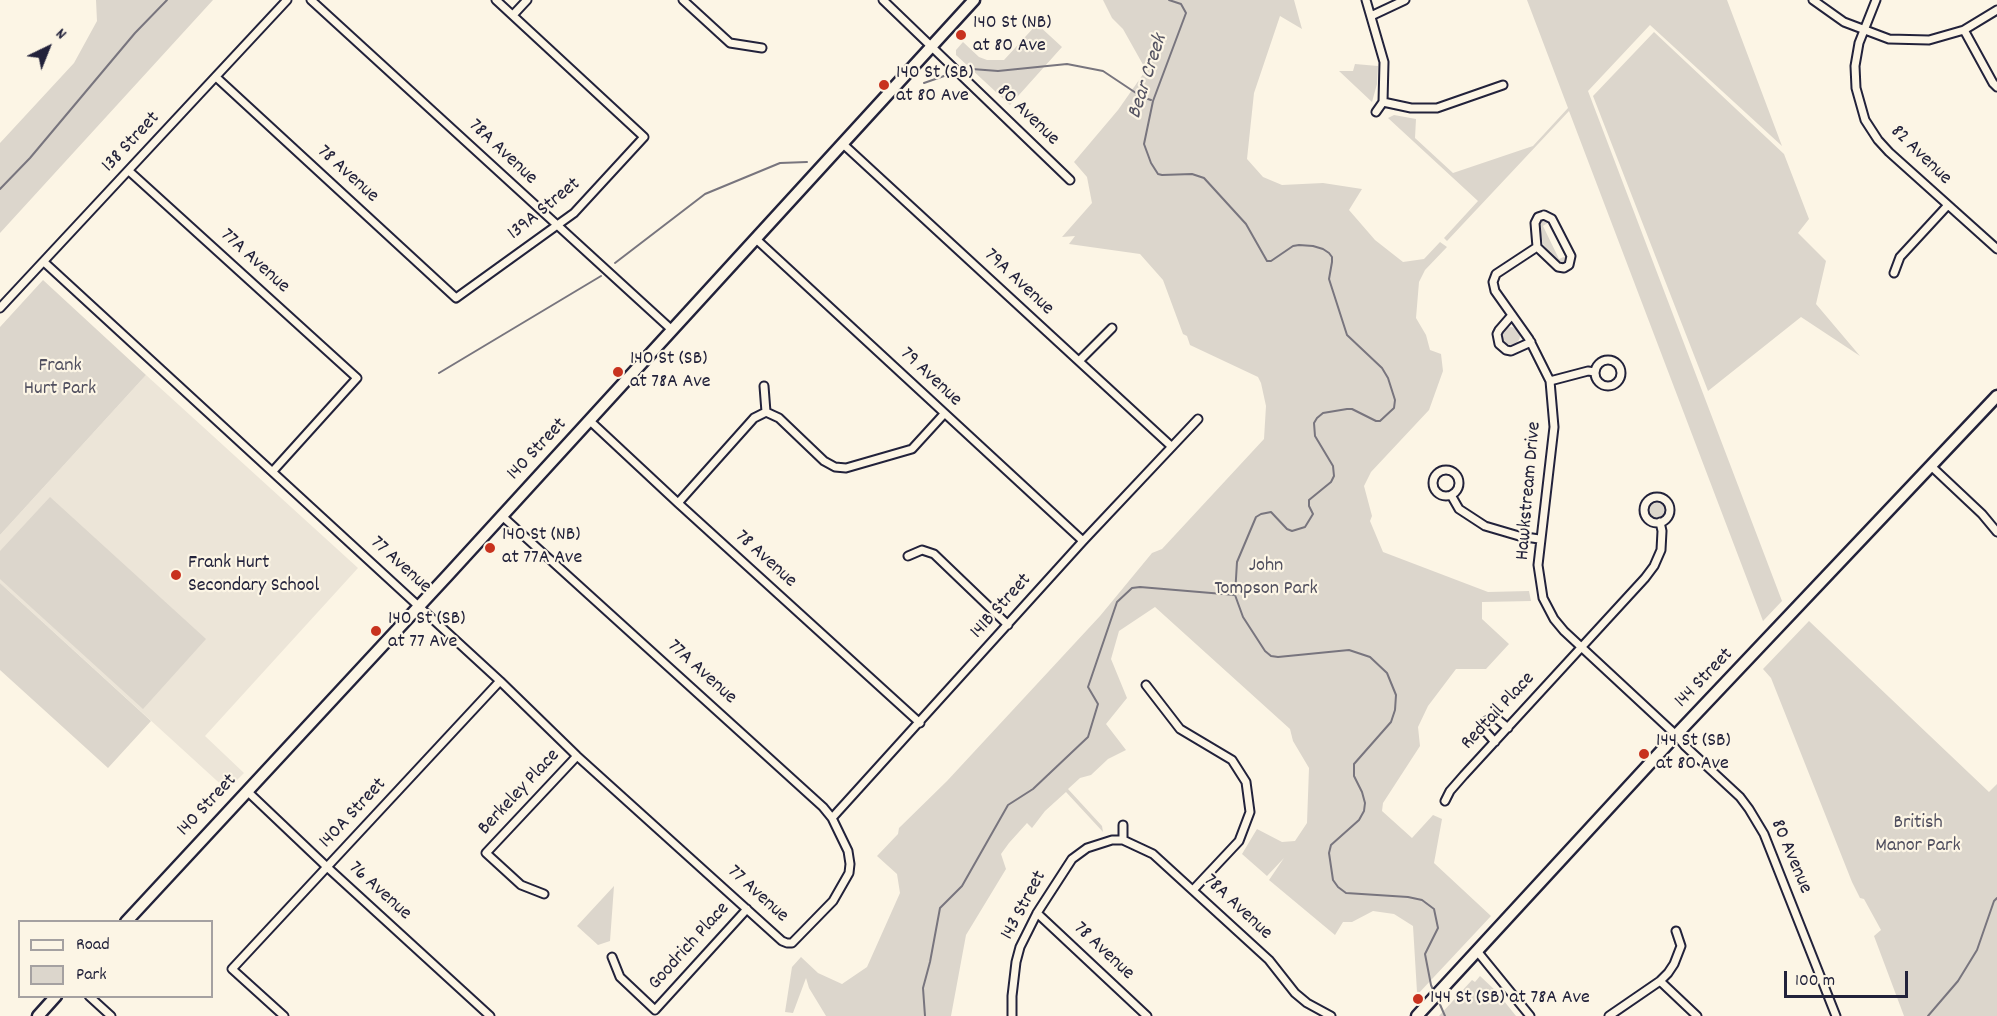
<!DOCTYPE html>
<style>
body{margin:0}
#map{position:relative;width:1997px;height:1016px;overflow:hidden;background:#fcf5e5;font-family:Dekko,sans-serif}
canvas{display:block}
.legend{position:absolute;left:18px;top:920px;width:195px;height:78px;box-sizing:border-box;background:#fcf5e5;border:2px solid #a5a1a1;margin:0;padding:8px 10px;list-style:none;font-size:18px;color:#22223b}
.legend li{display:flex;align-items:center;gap:12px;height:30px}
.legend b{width:30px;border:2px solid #a5a1a1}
.north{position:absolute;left:18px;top:18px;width:60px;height:60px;-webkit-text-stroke:4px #fcf5e5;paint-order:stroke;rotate:43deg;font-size:16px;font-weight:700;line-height:24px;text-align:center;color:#22223b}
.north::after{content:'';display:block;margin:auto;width:21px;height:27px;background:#22223b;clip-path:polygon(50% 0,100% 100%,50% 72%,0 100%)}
.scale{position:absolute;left:1784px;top:971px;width:124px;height:27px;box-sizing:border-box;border:3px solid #22223b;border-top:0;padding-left:8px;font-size:18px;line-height:21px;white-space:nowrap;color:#22223b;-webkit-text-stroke:4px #fcf5e5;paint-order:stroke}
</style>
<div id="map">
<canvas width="1997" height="1016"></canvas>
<ul class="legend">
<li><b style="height:8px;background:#fcf5e5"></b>Road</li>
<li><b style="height:16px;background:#dcd6cc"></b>Park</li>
</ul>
<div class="north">N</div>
<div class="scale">100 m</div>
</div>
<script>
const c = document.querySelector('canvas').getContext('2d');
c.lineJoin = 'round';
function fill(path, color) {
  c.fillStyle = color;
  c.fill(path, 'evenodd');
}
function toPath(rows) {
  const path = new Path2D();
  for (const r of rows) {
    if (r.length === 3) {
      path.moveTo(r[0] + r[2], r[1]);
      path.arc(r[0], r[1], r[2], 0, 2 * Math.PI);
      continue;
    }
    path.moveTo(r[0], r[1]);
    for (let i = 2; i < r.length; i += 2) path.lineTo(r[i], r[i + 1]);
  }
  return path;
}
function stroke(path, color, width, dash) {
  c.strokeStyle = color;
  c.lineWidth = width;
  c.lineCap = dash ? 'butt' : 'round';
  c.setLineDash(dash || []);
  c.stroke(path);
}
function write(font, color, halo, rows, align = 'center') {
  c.font = font + ' Dekko,sans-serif';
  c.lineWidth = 4.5;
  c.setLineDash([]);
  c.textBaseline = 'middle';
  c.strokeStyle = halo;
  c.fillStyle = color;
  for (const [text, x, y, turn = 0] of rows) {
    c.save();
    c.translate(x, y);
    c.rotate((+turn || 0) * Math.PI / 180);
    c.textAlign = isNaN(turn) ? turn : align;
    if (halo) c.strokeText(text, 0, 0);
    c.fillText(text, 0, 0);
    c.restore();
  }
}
fill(toPath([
 [146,375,358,568,205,736,244,773,227,790,0,583,0,535]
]), '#ece5d8');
fill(toPath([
 [96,0,213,0,0,233,0,143,74,63,97,21],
 [1103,0,1294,0,1302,29,1280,16,1254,93,1247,159,1263,177,1282,185,1323,183,1362,189,1349,210,1375,240,1403,262,1424,259,1440,242,1447,247,1425,270,1419,282,1416,318,1426,335,1430,350,1441,354,1443,371,1429,410,1371,472,1364,486,1372,516,1370,521,1383,552,1488,592,1529,591,1531,601,1482,602,1482,619,1509,644,1486,669,1456,669,1428,706,1418,727,1420,746,1383,803,1382,811,1412,838,1433,815,1442,819,1434,863,1491,916,1418,994,1417,992,1413,926,1394,914,1373,911,1352,922,1343,922,1335,935,1269,880,1284,858,1267,876,1242,854,1257,829,1282,842,1295,841,1307,823,1309,768,1293,741,1290,729,1155,607,1119,631,1111,659,1127,698,1106,724,1126,750,1108,759,1091,775,1080,778,1068,789,1102,826,1103,832,1066,792,1045,811,1032,828,1027,823,1009,843,1001,854,1006,869,966,935,951,1016,826,1016,809,988,806,978,793,1013,785,1012,792,967,801,957,818,973,842,984,867,967,900,893,897,874,877,856,898,834,899,828,947,781,1100,616,1152,553,1162,549,1264,439,1266,406,1261,383,1258,377,1190,345,1187,336,1183,334,1163,280,1140,254,1069,244,1075,236,1062,237,1092,203,1087,177,1074,162,1118,110,1146,70,1123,29,1112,18],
 [1527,0,1727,0,1782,146,1650,25,1588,91,1782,601,1763,621,1569,111,1447,241,1444,238,1478,201,1388,118,1394,115,1416,119,1415,138,1453,173,1533,146,1568,108],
 [1037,24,1062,47,1010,105,956,55,956,50,963,42,979,57,987,60,1004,60],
 [1654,32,1784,154,1809,219,1798,233,1826,261,1816,304,1860,356,1801,317,1708,391,1593,96],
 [1355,64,1378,66,1377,84,1372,102,1339,71,1353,71],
 [1543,220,1549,222,1543,226,1559,259,1566,256,1563,263,1557,261,1543,244,1539,225],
 [43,280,146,375,0,535,0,327],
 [1511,336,9],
 [50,497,206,639,143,709,0,579,0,551],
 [1657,509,9],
 [0,583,151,721,108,768,0,670],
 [1809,621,1989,792,1997,784,1997,1016,1904,1016,1874,936,1881,930,1864,899,1860,898,1852,882,1771,678,1763,669],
 [614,886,610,941,598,945,577,926],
 [1480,976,1496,991,1516,1016,1439,1016,1472,980,1475,982]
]), '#dcd6cc');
stroke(toPath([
 [1169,0,1181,4,1186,13,1153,101,1144,144,1151,163,1158,174,1162,175,1192,174,1204,178,1246,224,1267,261,1271,261,1293,246,1299,245,1313,246,1323,249,1329,253,1332,257,1332,262,1329,279,1347,335,1382,368,1388,378,1395,400,1394,408,1380,421,1376,421,1352,409,1347,409,1323,413,1317,418,1314,423,1315,436,1333,466,1334,476,1331,482,1309,500,1309,506,1313,514,1305,527,1292,531,1287,529,1271,512,1261,514,1256,517,1237,562,1235,595,1243,617,1265,651,1271,656,1278,657,1349,650,1370,657,1387,673,1396,695,1395,710,1391,722,1354,764,1354,776,1362,792,1365,803,1364,811,1359,820,1331,845,1329,853,1333,880,1338,887,1346,893,1408,897,1422,900,1434,909,1438,928,1425,954,1431,985,1434,992],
 [972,69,998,71,1067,64,1103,71,1142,97,1151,100],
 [924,83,944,76],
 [0,189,30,158,135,33,167,0],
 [615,263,705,194,780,163,807,162],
 [439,373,601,276],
 [1438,1000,1445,1016],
 [925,1016,923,988,930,962,940,908,962,886,1008,805,1033,789,1088,737,1098,704,1088,687,1117,602,1132,588,1140,587,1235,595],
 [1928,1016,1958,981,1977,950,1994,901,1997,898]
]), '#78757e', 2);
const minor = toPath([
 [311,0,672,330],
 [683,0,730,43,762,48],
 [883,0,1070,180],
 [1366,0,1384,62,1383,102,1376,112],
 [1813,0,1844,22,1889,39,1929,40,1964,30,1997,10],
 [1876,0,1859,43,1855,66,1856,88,1865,120,1878,140,1889,152,1997,249],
 [513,15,527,0],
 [1371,16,1405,0],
 [1964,30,1993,83,1997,87],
 [216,77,456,298,574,213,644,137,496,0],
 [1383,102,1411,108,1437,108,1503,85],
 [843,144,1171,446],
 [129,171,357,378,273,471],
 [1544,215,1552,219,1571,256,1569,265,1564,268,1558,267,1537,247,1535,223,1538,217,1544,215],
 [756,239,1083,541],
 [1537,247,1496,274,1493,282,1495,291,1529,339,1550,381,1554,427,1538,565,1543,598,1554,619,1564,631,1676,735,1685,746,1740,797,1749,809,1764,834,1836,1016],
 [44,262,500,681,577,756,782,941,787,943,792,943,833,901,849,873,850,864,848,851,832,818,823,807,502,516],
 [1894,273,1900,257,1948,205],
 [0,308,287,0],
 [1512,315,1499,330,1497,334,1499,344,1506,350,1511,351,1531,342],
 [1608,373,13],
 [1079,361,1112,328],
 [1550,381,1588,371,1595,372],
 [764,386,766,412],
 [589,420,678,503,920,723],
 [1931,466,1982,514,1997,532],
 [1446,483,13],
 [1451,495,1459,509,1485,526,1519,536,1539,539],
 [1657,510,13],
 [678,503,754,418,766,412,779,418,824,461,835,467,846,468,912,449,944,414],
 [908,556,922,550,934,554,1008,625],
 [1146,685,1180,729,1232,760,1246,782,1250,812,1239,841,1193,890],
 [1495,742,1485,731,1485,722,1491,718,1497,719,1508,728],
 [247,791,327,867,490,1016],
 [1445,801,1450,791,1464,775,1645,578,1654,566,1661,550,1662,531,1660,522],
 [832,818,1083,541,1198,419],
 [1123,840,1123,825],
 [544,894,521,885,486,853,577,756],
 [1037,913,1147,1016],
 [1477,951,1530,1016],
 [612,957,620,977,655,1010,747,909],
 [1660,981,1697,1016],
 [89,996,111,1016],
 [284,1016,232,969,500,681],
 [1012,1016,1012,996,1016,962,1020,947,1037,913,1072,859,1087,848,1112,840,1123,840,1153,854,1269,960,1295,993,1307,1003,1331,1016],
 [1609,1016,1660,981,1668,973,1674,964,1681,946,1676,931]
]);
const secondary = toPath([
 [126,922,448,575,974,0],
 [38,1016,56,996],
 [1417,1016,1676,735,1997,396]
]);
stroke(minor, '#22223b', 11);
stroke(secondary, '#22223b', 15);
stroke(minor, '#fcf5e5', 7);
stroke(secondary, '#fcf5e5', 10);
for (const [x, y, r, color] of [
 [961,35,6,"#c8321e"],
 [884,85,6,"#c8321e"],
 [618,372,6,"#c8321e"],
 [490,548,6,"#c8321e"],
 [176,575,6,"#c8321e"],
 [376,631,6,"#c8321e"],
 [1644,754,6,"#c8321e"],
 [1418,999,6,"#c8321e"]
]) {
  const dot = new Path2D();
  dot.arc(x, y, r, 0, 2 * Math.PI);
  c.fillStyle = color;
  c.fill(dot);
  stroke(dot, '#fcf5e5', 2);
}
write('20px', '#22223b', '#fcf5e5', [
 ["140 St (NB)",973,24],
 ["at 80 Ave",973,47],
 ["140 St (SB)",896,74],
 ["at 80 Ave",896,97],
 ["140 St (SB)",630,360],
 ["at 78A Ave",630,383],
 ["140 St (NB)",502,536],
 ["at 77A Ave",502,559],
 ["Frank Hurt",188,564],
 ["Secondary School",188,587],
 ["140 St (SB)",388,620],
 ["at 77 Ave",388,643],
 ["144 St (SB)",1656,742],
 ["at 80 Ave",1656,765],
 ["144 St (SB) at 78A Ave",1430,999]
], 'left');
write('20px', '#22223b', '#fcf5e5', [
 ["80 Avenue",1027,116,44],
 ["138 Street",132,143,-47],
 ["78A Avenue",502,153,43],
 ["82 Avenue",1920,156,44],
 ["78 Avenue",347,175,42],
 ["139A Street",545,210,-39],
 ["77A Avenue",254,262,42],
 ["79A Avenue",1018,283,43],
 ["79 Avenue",930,378,43],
 ["140 Street",538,450,-47],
 ["Hawkstream Drive",1530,491,-85],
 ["78 Avenue",765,560,42],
 ["77 Avenue",400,566,42],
 ["141B Street",1002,607,-48],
 ["77A Avenue",701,673,42],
 ["144 Street",1705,679,-46],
 ["Redtail Place",1499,712,-47],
 ["Berkeley Place",520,793,-47],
 ["140 Street",208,806,-47],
 ["140A Street",354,814,-47],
 ["80 Avenue",1790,857,67],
 ["76 Avenue",379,892,42],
 ["77 Avenue",757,895,42],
 ["143 Street",1025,906,-62],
 ["78A Avenue",1237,908,43],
 ["Goodrich Place",690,947,-48],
 ["78 Avenue",1103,952,43]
]);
write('20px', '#504f5f', '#fcf5e5', [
 ["Frank",60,367],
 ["Hurt Park",60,390],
 ["John",1266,567],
 ["Tompson Park",1266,590],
 ["British",1918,824],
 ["Manor Park",1918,847]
]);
write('italic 21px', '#545362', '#fcf5e5', [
 ["Bear Creek",1149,77,-72]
]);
</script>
